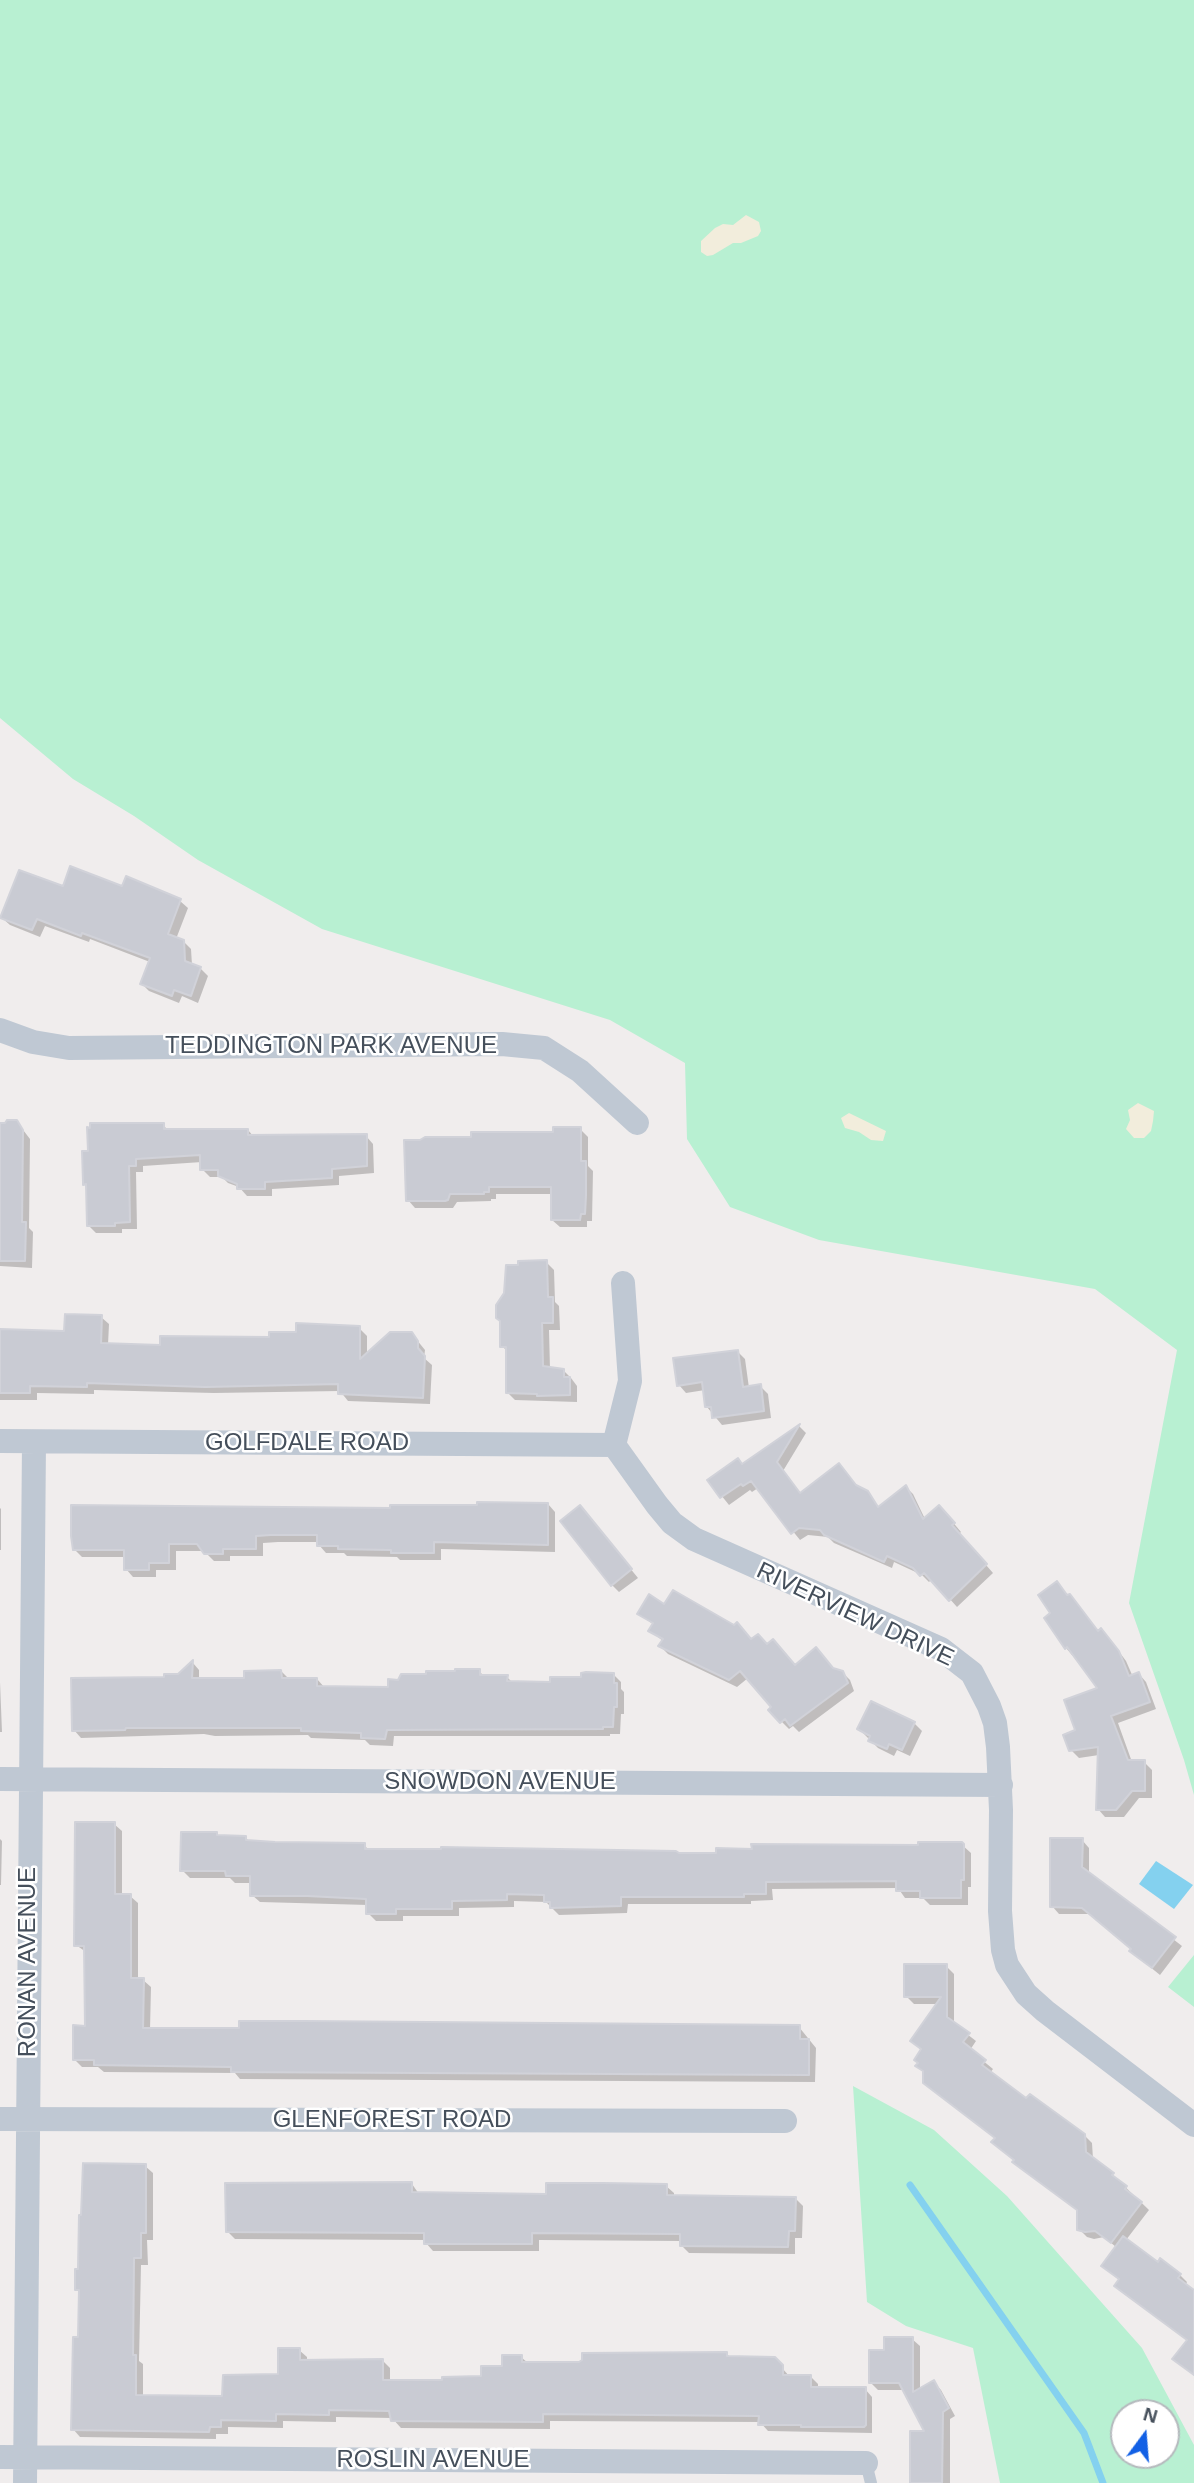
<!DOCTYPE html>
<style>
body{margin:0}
#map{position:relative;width:1194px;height:2483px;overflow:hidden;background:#f0eded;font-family:Arial,sans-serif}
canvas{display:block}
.north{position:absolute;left:1110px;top:2399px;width:70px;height:70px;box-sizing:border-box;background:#fff;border:2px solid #b5b9bd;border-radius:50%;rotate:16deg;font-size:19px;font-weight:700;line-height:28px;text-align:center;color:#454f5b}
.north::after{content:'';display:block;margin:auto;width:24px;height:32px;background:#1260e5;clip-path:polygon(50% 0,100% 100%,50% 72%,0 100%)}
</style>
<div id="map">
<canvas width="1194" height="2483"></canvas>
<div class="north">N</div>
</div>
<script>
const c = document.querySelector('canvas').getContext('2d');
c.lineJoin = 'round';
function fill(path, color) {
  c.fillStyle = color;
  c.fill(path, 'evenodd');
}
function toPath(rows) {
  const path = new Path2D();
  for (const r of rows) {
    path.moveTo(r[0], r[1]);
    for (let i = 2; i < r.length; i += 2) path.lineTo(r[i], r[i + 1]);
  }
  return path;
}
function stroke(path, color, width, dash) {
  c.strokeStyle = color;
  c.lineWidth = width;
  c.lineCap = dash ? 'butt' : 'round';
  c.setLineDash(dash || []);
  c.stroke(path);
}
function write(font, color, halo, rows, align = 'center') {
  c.font = font + ' Arial,sans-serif';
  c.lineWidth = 5;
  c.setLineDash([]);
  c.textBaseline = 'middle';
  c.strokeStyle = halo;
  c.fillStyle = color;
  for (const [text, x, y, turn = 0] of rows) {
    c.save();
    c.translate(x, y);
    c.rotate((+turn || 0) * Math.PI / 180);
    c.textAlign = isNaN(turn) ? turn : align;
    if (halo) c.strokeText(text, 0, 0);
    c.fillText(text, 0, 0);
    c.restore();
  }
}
fill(toPath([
 [0,0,1194,0,1194,1795,1184,1760,1129,1603,1177,1350,1095,1289,819,1240,730,1207,687,1139,685,1063,610,1020,322,929,198,860,134,816,73,779,0,718],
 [1194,1955,1194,2007,1168,1987],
 [853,2086,934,2130,1007,2196,1142,2348,1194,2445,1194,2483,1000,2483,973,2348,906,2326,867,2302],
 [1166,2413,1166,2455,1124,2455,1124,2413]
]), '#b8f0d2');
fill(toPath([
 [746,215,759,222,761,231,758,236,741,243,733,243,713,255,707,256,701,252,701,241,715,228,723,224,733,225],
 [1138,1103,1154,1111,1153,1121,1151,1131,1144,1138,1134,1138,1126,1129,1130,1120,1128,1110],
 [849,1113,886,1131,883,1141,871,1140,859,1132,845,1128,841,1118]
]), '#f2eddc');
fill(toPath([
 [1156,1861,1193,1885,1174,1909,1139,1884]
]), '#84d1ef');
fill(toPath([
 [64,889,123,889,180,901,188,908,176,939,183,941,191,949,192,965,200,968,208,976,198,1003,182,996,179,1003,149,991,142,984,150,962,90,939,89,942,45,926,40,937,10,925,2,918],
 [17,1122,30,1139,29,1228,33,1232,32,1268,0,1266,0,1125],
 [163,1125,169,1131,248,1130,254,1137,366,1136,373,1144,374,1173,339,1176,339,1185,272,1189,272,1196,247,1196,239,1187,228,1183,222,1177,210,1177,202,1169,202,1162,143,1166,143,1172,136,1172,137,1229,122,1229,122,1233,96,1233,89,1226,88,1187,85,1184],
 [580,1129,588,1137,588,1166,593,1171,592,1221,587,1221,587,1227,560,1227,552,1220,553,1194,496,1194,496,1199,491,1199,491,1201,457,1202,453,1208,415,1208,408,1200,473,1139,555,1134],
 [546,1262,554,1270,555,1302,559,1306,560,1330,549,1330,550,1369,563,1370,571,1378,577,1386,577,1402,515,1400,508,1393,508,1352,502,1346],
 [101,1317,109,1324,108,1345,161,1346,271,1338,359,1328,367,1336,367,1355,412,1334,425,1350,424,1358,432,1365,430,1404,348,1401,340,1391,214,1393,94,1390,94,1394,37,1393,37,1400,0,1400,0,1331,66,1333],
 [738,1352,745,1359,749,1388,760,1386,768,1394,771,1418,722,1425,707,1407,705,1390,686,1393,679,1385],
 [799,1426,806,1433,783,1471,801,1495,858,1488,867,1493,880,1508,906,1487,913,1494,925,1519,946,1514,961,1532,959,1534,993,1573,957,1607,932,1579,929,1582,922,1575,894,1562,892,1568,834,1543,828,1537,808,1535,800,1540,758,1488,752,1492,750,1490,729,1505,709,1480,743,1466],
 [548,1504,555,1512,555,1552,441,1549,441,1560,400,1560,397,1557,347,1556,344,1553,326,1553,319,1545,319,1542,278,1542,263,1543,263,1556,230,1556,230,1561,214,1561,204,1551,176,1551,176,1570,156,1570,156,1577,133,1577,126,1569,126,1557,82,1557,74,1549,392,1510],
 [0,1508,1,1509,1,1550,0,1550],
 [587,1515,638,1578,619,1592,612,1585],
 [1068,1597,1099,1633,1109,1638,1126,1661,1133,1677,1139,1674,1146,1682,1156,1709,1118,1723,1132,1762,1144,1762,1152,1770,1152,1798,1139,1798,1124,1817,1105,1817,1098,1809,1099,1755,1079,1758,1071,1750,1078,1731,1100,1688,1066,1648],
 [665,1606,767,1646,795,1667,842,1672,850,1680,854,1691,799,1732,793,1726,789,1729,770,1710,774,1707,748,1678,737,1687,668,1654,660,1646,663,1641,650,1631,654,1625,639,1614],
 [193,1663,199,1670,199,1679,246,1680,281,1671,289,1679,317,1679,325,1688,390,1688,479,1671,485,1677,507,1677,513,1683,552,1684,614,1675,621,1682,621,1689,624,1692,624,1714,621,1714,620,1734,610,1734,610,1736,394,1736,393,1746,370,1745,365,1740,311,1738,308,1735,215,1736,204,1734,81,1738,74,1730,165,1679,179,1676],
 [0,1682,2,1732,0,1732],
 [914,1723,922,1731,910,1756,897,1750,894,1756,878,1748,859,1729],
 [114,1824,122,1831,122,1896,130,1896,138,1903,138,1980,143,1980,151,1987,150,2030,799,2027,816,2048,815,2082,240,2079,235,2073,104,2072,98,2067,82,2067,74,2059,87,2027,86,1952,76,1945],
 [217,1834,220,1837,245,1837,250,1842,364,1845,370,1851,679,1855,961,1844,971,1853,971,1887,968,1887,968,1905,930,1905,923,1898,905,1898,898,1888,772,1889,773,1900,751,1901,751,1904,628,1904,627,1913,559,1915,546,1902,514,1901,514,1907,459,1908,459,1916,403,1916,403,1921,376,1921,368,1913,368,1905,260,1902,252,1895,252,1883,235,1883,230,1878,190,1878,182,1870],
 [0,1839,2,1841,1,1885,0,1885],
 [1082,1840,1089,1848,1089,1874,1182,1946,1160,1975,1139,1958,1131,1951,1133,1950,1092,1914,1059,1914,1052,1906],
 [946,1966,954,1974,954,2024,976,2041,970,2050,993,2069,990,2073,1027,2101,1084,2135,1092,2143,1093,2159,1113,2175,1149,2210,1126,2240,1158,2264,1180,2275,1187,2282,1185,2286,1194,2293,1194,2375,1189,2341,1124,2294,1116,2286,1120,2281,1103,2266,1116,2247,1104,2237,1094,2239,1087,2237,1079,2229,1079,2211,1022,2169,996,2139,932,2090,925,2073,918,2066,922,2051,912,2041,938,2004,914,2004,906,1996],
 [145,2166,153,2173,153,2240,147,2240,148,2265,141,2265,139,2361,143,2364,143,2397,224,2398,280,2376,299,2350,307,2357,307,2362,382,2360,390,2368,390,2381,443,2382,483,2377,521,2357,528,2363,580,2364,726,2353,731,2358,774,2359,790,2377,810,2376,818,2384,818,2389,865,2389,872,2397,872,2433,768,2431,760,2422,550,2421,550,2429,401,2428,392,2418,336,2417,336,2422,283,2421,283,2428,228,2427,228,2434,216,2434,216,2439,80,2437,73,2429,80,2339,81,2294,77,2290,80,2271],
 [412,2184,419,2194,547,2195,666,2186,674,2193,674,2197,795,2198,803,2206,802,2238,795,2238,795,2254,689,2253,681,2245,682,2241,539,2240,539,2251,433,2251,426,2243,426,2240,235,2239,227,2231],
 [912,2339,920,2346,920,2390,934,2382,941,2390,955,2416,950,2419,950,2483,911,2483,927,2433,904,2390,878,2390,871,2383,886,2352]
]), '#0003');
stroke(toPath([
 [910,2185,1084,2433,1103,2483]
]), '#84d1ef', 7);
const building = toPath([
 [70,866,122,886,126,876,181,899,168,934,184,940,185,961,201,967,191,996,174,990,172,996,140,984,150,958,82,933,81,936,37,919,32,930,0,918,19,870,63,886,70,866],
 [7,1120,17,1120,23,1130,22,1222,26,1222,25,1261,0,1261,0,1123,5,1123,7,1120],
 [90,1123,164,1123,164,1129,248,1129,248,1135,367,1134,367,1166,332,1169,332,1178,265,1182,265,1189,237,1189,237,1184,218,1176,218,1170,200,1170,200,1155,136,1159,136,1166,129,1166,130,1222,115,1223,115,1226,87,1226,86,1184,83,1185,83,1182,82,1151,88,1151,87,1127,90,1128,90,1123],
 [553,1127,581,1127,581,1161,586,1161,586,1195,585,1214,581,1214,580,1220,551,1220,551,1187,489,1187,489,1192,484,1192,484,1194,450,1194,448,1200,445,1201,406,1201,404,1140,420,1140,425,1137,471,1137,471,1132,553,1132,553,1127],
 [547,1260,548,1297,553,1297,553,1323,542,1323,543,1366,564,1369,564,1377,570,1377,570,1395,537,1396,537,1394,506,1393,506,1347,500,1347,500,1321,496,1318,496,1305,504,1293,506,1265,518,1265,518,1261,547,1260],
 [65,1314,102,1315,101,1343,160,1345,160,1336,269,1337,269,1332,296,1332,296,1323,360,1326,360,1359,390,1332,412,1332,418,1341,418,1348,425,1356,423,1398,338,1394,338,1384,205,1387,87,1383,87,1387,30,1386,30,1393,0,1393,0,1329,64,1331,65,1314],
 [738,1350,743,1387,761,1384,764,1411,712,1418,711,1407,705,1407,702,1382,677,1386,673,1358,738,1350],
 [800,1424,777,1462,800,1493,839,1463,856,1485,868,1491,878,1507,906,1485,923,1519,939,1505,955,1523,952,1525,987,1564,949,1601,924,1573,920,1576,913,1568,887,1556,884,1562,824,1535,820,1530,799,1528,791,1534,751,1481,743,1486,741,1484,720,1498,707,1480,738,1458,742,1464,800,1424],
 [477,1502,548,1503,548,1545,434,1542,434,1553,391,1553,391,1550,338,1549,338,1546,317,1546,317,1535,270,1535,256,1536,256,1549,223,1549,223,1554,204,1554,197,1544,169,1544,169,1563,149,1563,149,1570,124,1570,124,1550,73,1550,71,1536,71,1505,390,1508,390,1505,477,1505,477,1502],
 [580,1505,632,1569,611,1586,560,1521,580,1505],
 [1057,1581,1067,1595,1070,1594,1098,1631,1101,1628,1119,1651,1129,1676,1139,1672,1150,1702,1111,1716,1128,1760,1145,1760,1145,1791,1132,1791,1116,1810,1096,1810,1098,1747,1069,1751,1063,1735,1075,1730,1064,1700,1097,1688,1067,1647,1065,1649,1044,1618,1050,1613,1038,1595,1057,1581],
 [673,1590,734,1625,737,1622,751,1639,758,1634,767,1644,773,1639,795,1665,816,1647,833,1668,843,1671,848,1683,790,1726,785,1719,780,1723,768,1710,771,1707,740,1671,729,1680,658,1646,663,1639,648,1631,653,1623,637,1614,649,1594,664,1604,673,1590],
 [193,1660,192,1678,244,1678,244,1671,281,1670,282,1678,317,1678,317,1686,388,1687,388,1679,398,1680,401,1674,426,1674,426,1671,455,1671,455,1669,480,1669,480,1675,508,1675,507,1681,550,1682,550,1677,581,1677,581,1673,586,1672,614,1673,614,1683,617,1683,617,1707,614,1707,613,1727,603,1727,603,1729,387,1730,385,1739,361,1738,361,1733,301,1731,301,1728,126,1728,125,1730,72,1731,71,1678,164,1677,164,1674,178,1674,193,1660],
 [871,1701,915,1722,902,1750,889,1744,887,1749,868,1741,870,1736,857,1729,871,1701],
 [75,1822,115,1822,115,1894,131,1894,131,1978,144,1978,143,2028,239,2028,239,2021,304,2021,800,2025,800,2039,809,2039,809,2075,231,2072,231,2067,94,2065,94,2060,73,2060,73,2025,85,2026,84,1946,74,1946,75,1822],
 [181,1832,217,1832,217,1835,246,1836,246,1840,275,1842,365,1843,365,1849,441,1849,441,1847,676,1851,679,1853,716,1853,716,1848,752,1849,751,1844,918,1845,918,1842,962,1842,964,1844,964,1880,961,1880,961,1898,920,1898,920,1891,896,1891,896,1881,766,1882,766,1894,744,1894,744,1897,621,1897,621,1906,550,1908,550,1902,544,1902,544,1895,507,1894,507,1900,452,1901,452,1909,396,1909,396,1914,366,1914,366,1899,308,1896,250,1896,250,1876,226,1876,225,1871,180,1871,181,1832],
 [1050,1838,1083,1838,1082,1867,1176,1937,1152,1968,1129,1951,1131,1949,1082,1908,1050,1907,1050,1838],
 [904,1964,947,1964,947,2017,970,2033,963,2042,986,2060,982,2065,1026,2098,1030,2094,1085,2134,1086,2152,1114,2173,1112,2175,1127,2186,1125,2189,1142,2202,1111,2243,1095,2231,1085,2232,1077,2230,1077,2210,1012,2162,1014,2160,991,2142,995,2138,923,2083,923,2071,915,2066,918,2063,914,2060,921,2049,910,2041,941,1997,904,1997,904,1964],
 [83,2163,146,2164,146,2233,141,2233,141,2258,134,2258,133,2355,136,2355,136,2395,222,2396,223,2375,278,2374,278,2348,300,2348,300,2360,383,2359,383,2380,442,2380,442,2377,481,2376,481,2366,502,2366,502,2355,522,2355,522,2362,579,2362,582,2360,582,2353,727,2352,727,2356,775,2357,783,2365,783,2375,811,2375,811,2387,866,2387,866,2425,864,2427,801,2427,801,2425,758,2425,759,2416,543,2414,543,2422,391,2421,389,2411,329,2410,329,2415,276,2414,276,2421,221,2420,221,2427,210,2427,209,2432,71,2430,73,2337,78,2337,79,2290,75,2290,75,2269,78,2269,79,2215,81,2215,83,2163],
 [412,2182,412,2192,546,2194,546,2183,603,2183,667,2184,667,2195,796,2197,795,2231,789,2231,788,2247,680,2246,680,2234,532,2233,532,2244,424,2244,424,2233,226,2232,225,2183,412,2182],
 [1123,2236,1158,2262,1160,2258,1181,2274,1178,2278,1194,2290,1194,2375,1172,2359,1187,2340,1114,2286,1119,2279,1101,2266,1123,2236],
 [884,2337,913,2337,913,2392,934,2380,949,2408,943,2412,942,2483,910,2483,910,2431,924,2431,899,2383,869,2383,869,2350,884,2350,884,2337]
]);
fill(building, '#c9cbd3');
stroke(building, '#d1d2d9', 2);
stroke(toPath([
 [866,2463,871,2483]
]), '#bfc8d3', 12);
stroke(toPath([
 [0,1030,33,1042,69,1048,502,1044,544,1048,580,1071,637,1123],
 [0,1441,614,1445],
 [614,1445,657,1505,672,1523,694,1539,941,1649,972,1673,989,1706,995,1723,998,1747,1001,1810,1000,1911,1003,1950,1007,1965,1026,1994,1045,2011,1194,2125],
 [614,1445,630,1381,623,1283],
 [0,1779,1001,1785],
 [0,2119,785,2121],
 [0,2457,866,2463],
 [25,2483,34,1442]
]), '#bfc8d3', 24);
write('24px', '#454f5b', '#fff', [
 ["TEDDINGTON PARK AVENUE",331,1046],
 ["GOLFDALE ROAD",307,1443],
 ["RIVERVIEW DRIVE",855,1615,25],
 ["SNOWDON AVENUE",500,1782],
 ["RONAN AVENUE",28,1962,-90],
 ["GLENFOREST ROAD",392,2120],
 ["ROSLIN AVENUE",433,2460]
]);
</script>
